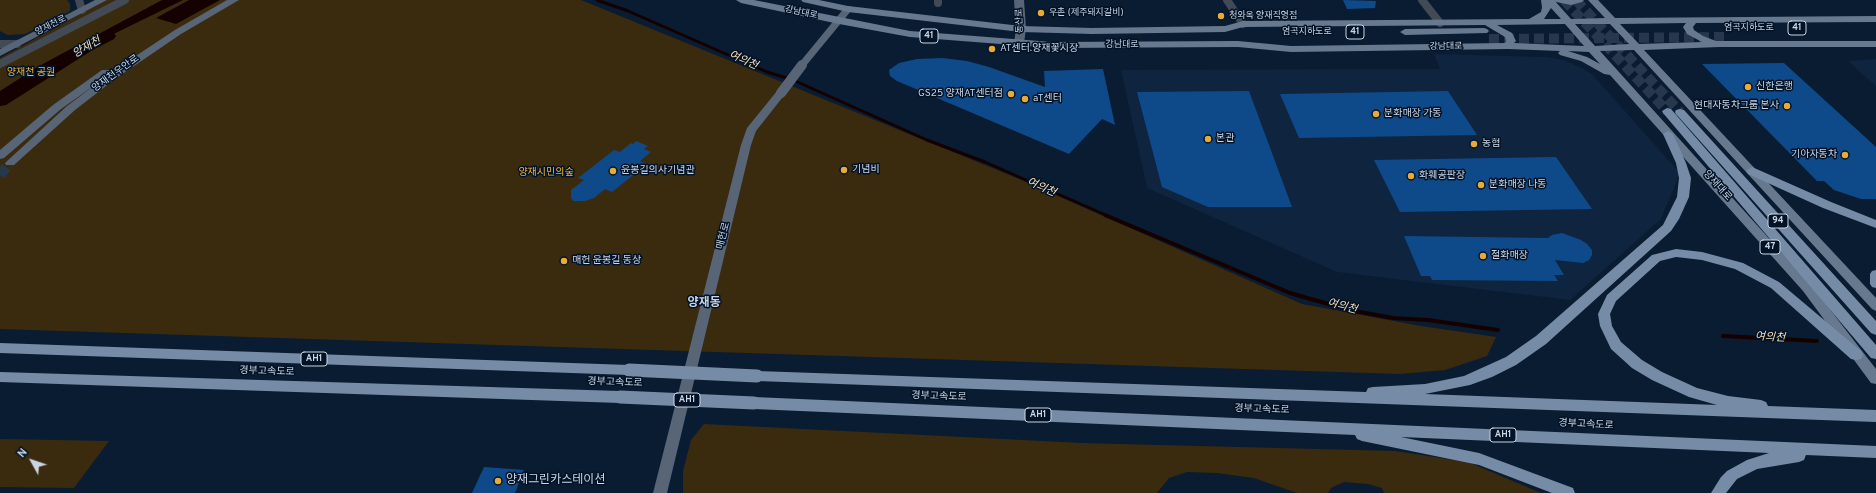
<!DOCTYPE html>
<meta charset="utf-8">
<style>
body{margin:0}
#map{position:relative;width:1876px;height:493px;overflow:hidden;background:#0a1c31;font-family:Overpass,sans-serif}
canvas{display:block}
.north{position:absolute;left:12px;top:441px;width:40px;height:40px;-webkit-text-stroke:3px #031327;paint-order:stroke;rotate:310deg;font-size:11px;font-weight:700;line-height:16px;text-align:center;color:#cad5e4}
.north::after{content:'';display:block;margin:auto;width:14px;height:18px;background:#cad5e4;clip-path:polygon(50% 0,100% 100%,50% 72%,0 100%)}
</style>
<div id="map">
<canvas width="1876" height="493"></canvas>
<div class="north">N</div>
</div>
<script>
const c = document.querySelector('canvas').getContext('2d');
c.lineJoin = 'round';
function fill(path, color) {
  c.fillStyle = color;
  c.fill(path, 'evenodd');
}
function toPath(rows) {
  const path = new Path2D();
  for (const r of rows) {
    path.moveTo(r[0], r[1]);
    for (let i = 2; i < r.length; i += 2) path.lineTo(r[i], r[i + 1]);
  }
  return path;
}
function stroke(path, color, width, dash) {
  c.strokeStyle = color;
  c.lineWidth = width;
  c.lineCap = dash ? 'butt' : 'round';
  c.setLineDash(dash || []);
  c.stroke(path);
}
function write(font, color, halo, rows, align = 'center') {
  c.font = font + ' Overpass,"Noto Sans KR",sans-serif';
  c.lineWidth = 3;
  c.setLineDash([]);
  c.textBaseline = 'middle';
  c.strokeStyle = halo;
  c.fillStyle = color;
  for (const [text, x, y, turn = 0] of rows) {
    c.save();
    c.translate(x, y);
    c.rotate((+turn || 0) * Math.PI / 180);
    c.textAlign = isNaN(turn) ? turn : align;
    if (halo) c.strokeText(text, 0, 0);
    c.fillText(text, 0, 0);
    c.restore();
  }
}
fill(toPath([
 [1434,54,1547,57,1564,60,1584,69,1592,74,1680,173,1661,219,1570,300,1337,272,1147,188,1121,70,1440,69],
 [1876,59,1876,86,1848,61]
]), '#0e243f');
fill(toPath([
 [0,0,67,0,70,4,70,11,25,34,8,35,0,31],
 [106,0,581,0,1024,181,1302,304,1421,326,1496,337,1487,356,1445,370,1400,374,0,329,0,58],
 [704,424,1082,443,1395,451,1468,462,1541,493,1384,493,1382,488,1368,484,1344,482,1331,488,1328,493,1297,493,1254,478,1217,473,1187,472,1169,478,1157,493,683,493,683,471,691,440],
 [0,439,109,441,74,488,0,487]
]), '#3a2b0f');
fill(toPath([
 [162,0,183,0,85,48,0,101,0,91,39,66],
 [189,0,220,0,176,24,156,18]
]), '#150000');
stroke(toPath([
 [597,0,628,11,767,72,793,80,927,140,985,162,1108,216]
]), '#150000', 3);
stroke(toPath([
 [1105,215,1290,293,1349,310,1393,318,1428,320,1498,330],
 [1723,336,1817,341]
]), '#150000', 4);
fill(toPath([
 [108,31,114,33,116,36,114,39,91,51,6,105,0,106,0,94,79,45,108,31]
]), '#150000');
fill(toPath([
 [1343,0,1376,1,1375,8,1347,9],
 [942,58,967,61,989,67,1045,87,1044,71,1103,69,1115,125,1102,119,1069,154,897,81,890,76,889,70,899,63,917,59],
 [1784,63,1876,147,1876,199,1861,199,1834,190,1824,181,1817,181,1702,64],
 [1249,91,1292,207,1208,207,1162,187,1137,92],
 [1448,91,1477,135,1299,138,1280,94],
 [636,141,648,146,644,149,651,152,640,161,647,164,612,192,605,189,594,198,585,201,573,201,571,198,571,190,584,180,578,178,614,150,620,152,631,143,633,144],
 [1556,157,1592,209,1400,212,1374,160],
 [1562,233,1581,240,1587,244,1592,250,1592,255,1589,260,1583,263,1555,260,1564,275,1554,275,1558,281,1432,280,1430,276,1421,276,1404,236,1548,238,1552,235],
 [484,467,524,470,515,493,472,493]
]), '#0e4a89');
stroke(toPath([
 [0,175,10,163]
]), '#27384c', 10, [10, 5]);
stroke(toPath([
 [1489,39,1725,37]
]), '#27384c', 10, [10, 5]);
stroke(toPath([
 [1564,0,1667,111],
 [1576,0,1680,112]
]), '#27384c', 10, [10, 5]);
stroke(toPath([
 [79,0,82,10],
 [938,0,938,3],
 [1227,0,1243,24],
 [1422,0,1440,23],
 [0,44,17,44],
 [0,64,125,0]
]), '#424a55', 8);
fill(toPath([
 [95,0,107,0,0,56,0,49,95,0],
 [227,0,239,0,181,34,115,79,75,110,14,165,6,165,5,163,67,106,95,85,61,109,4,158,0,159,0,150,53,105,102,70,110,70,110,73,175,30,227,0],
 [1014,0,1024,0,1026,29,1024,43,1019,46,1014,43,1016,29,1014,0],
 [848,6,851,7,853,9,851,11,805,67,799,67,797,65,799,63,845,7,848,6],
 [781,90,786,93,756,131,751,145,667,493,653,493,741,145,747,128,777,91,781,90]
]), '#576576');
fill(toPath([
 [736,0,754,0,910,31,1052,42,1238,41,1291,46,1505,43,1506,41,1505,37,1485,25,1243,27,1225,32,1092,34,1021,32,848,12,803,2,801,0,819,0,848,6,1021,26,1092,28,1225,26,1243,21,1529,19,1541,12,1542,7,1541,0,1554,0,1571,19,1605,18,1588,0,1598,0,1615,18,1876,16,1876,22,1696,23,1693,27,1694,30,1703,36,1716,41,1876,41,1876,47,1719,47,1644,50,1876,298,1876,311,1872,309,1634,50,1600,51,1811,285,1876,369,1876,384,1871,383,1803,291,1610,75,1604,74,1581,61,1560,55,1558,53,1560,51,1508,49,1291,52,1238,47,1052,48,910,37,839,24,741,3,736,0],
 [1551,8,1561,19,1544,19,1551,8],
 [1686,23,1683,27,1687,34,1702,42,1639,44,1620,24,1686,23],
 [1565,24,1584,46,1514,43,1516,41,1512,33,1497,25,1565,24],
 [1575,24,1610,24,1629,44,1595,46,1575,24],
 [1568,51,1589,52,1600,64,1587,57,1568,51],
 [1554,0,1584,0,1582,2,1571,5,1556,2,1554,0],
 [1484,28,1487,29,1489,31,1487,33,1405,35,1400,32,1405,29,1484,28]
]), '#67798f');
fill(toPath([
 [1667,108,1671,109,1876,345,1876,359,1871,358,1663,113,1662,111,1667,108],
 [1680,109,1684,110,1876,321,1876,335,1871,333,1676,114,1675,112,1676,110,1680,109],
 [1668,131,1673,134,1686,163,1691,178,1689,197,1679,219,1671,231,1546,344,1516,365,1492,377,1470,385,1425,394,1717,405,1689,397,1652,380,1632,368,1611,349,1600,326,1598,314,1607,295,1652,255,1676,249,1702,252,1743,263,1779,282,1861,351,1863,355,1861,359,1856,360,1851,359,1771,288,1735,269,1702,260,1676,257,1660,261,1616,301,1610,314,1612,326,1621,342,1642,360,1662,372,1697,388,1728,396,1761,400,1766,402,1768,406,1876,410,1876,422,757,381,752,380,750,376,752,372,757,371,1366,392,1368,388,1373,387,1425,384,1464,376,1506,357,1536,336,1663,225,1677,197,1679,178,1676,163,1663,134,1668,131],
 [1752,167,1831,202,1876,220,1876,228,1823,208,1748,174,1746,171,1752,167],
 [1876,270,1876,288,1872,287,1870,284,1870,274,1872,271,1876,270],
 [0,343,629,365,634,366,636,370,634,374,629,375,0,353,0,343],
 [0,372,620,391,625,393,627,397,625,401,620,403,0,382,0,372],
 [754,397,1876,446,1876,458,1806,455,1804,460,1799,462,1757,469,1737,479,1726,493,1711,493,1721,477,1727,471,1747,460,1769,453,1401,437,1479,453,1573,488,1575,493,1552,493,1479,465,1362,441,1357,439,1355,435,754,409,749,407,747,403,749,399,754,397]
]), '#768ba6');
stroke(toPath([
 [781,93,802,65]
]), '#576576', 10);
stroke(toPath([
 [629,370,757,376],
 [620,397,754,403]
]), '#768ba6', 13);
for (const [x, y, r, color] of [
 [1041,13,4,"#e7ac37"],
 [1221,16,4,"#e7ac37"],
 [992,49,4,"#e7ac37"],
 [1748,87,4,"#e7ac37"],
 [1011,94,4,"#e7ac37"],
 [1025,99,4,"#e7ac37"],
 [1787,106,4,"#e7ac37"],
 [1376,114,4,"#e7ac37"],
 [1208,139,4,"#e7ac37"],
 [1474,144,4,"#e7ac37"],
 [1845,155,4,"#e7ac37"],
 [844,170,4,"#e7ac37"],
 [613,171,4,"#e7ac37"],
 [1411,176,4,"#e7ac37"],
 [1481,185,4,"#e7ac37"],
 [1483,256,4,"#e7ac37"],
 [564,261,4,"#e7ac37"],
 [498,481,4,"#e7ac37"]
]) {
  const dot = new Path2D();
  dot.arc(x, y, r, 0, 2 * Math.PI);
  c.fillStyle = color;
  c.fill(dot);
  stroke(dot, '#031327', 1.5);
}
write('9px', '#cad5e4', '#031327', [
 ["강남대로",801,13,12],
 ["동산로",1020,21,-92],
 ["양재천로",51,26,-27],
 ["염곡지하도로",1749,28],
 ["염곡지하도로",1307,32],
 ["강남대로",1122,45],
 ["강남대로",1446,47,-1]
]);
write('9px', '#cad5e4', '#031327', [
 ["우촌 (제주돼지갈비)",1049,13],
 ["청와옥 양재직영점",1229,16]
], 'left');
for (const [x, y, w] of [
 [1797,28,18],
 [1355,32,18],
 [929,36,18],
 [1778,221,20],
 [1770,247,20],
 [314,359,26],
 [687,400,26],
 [1038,415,26],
 [1503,435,26]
]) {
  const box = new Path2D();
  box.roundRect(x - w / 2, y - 7, w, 14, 3);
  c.fillStyle = '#031327';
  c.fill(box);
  stroke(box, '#cad5e4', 1);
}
write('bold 9px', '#cad5e4', null, [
 ["41",1797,28],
 ["41",1355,32],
 ["41",929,36],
 ["94",1778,221],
 ["47",1770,247],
 ["AH1",314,359],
 ["AH1",687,400],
 ["AH1",1038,415],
 ["AH1",1503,435]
]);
write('10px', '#cad5e4', '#031327', [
 ["AT센터.양재꽃시장",1000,49],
 ["신한은행",1756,87],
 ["GS25 양재AT센터점",1003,94,"right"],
 ["aT센터",1033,99],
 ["현대자동차그룹 본사",1779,106,"right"],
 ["분화매장 가동",1384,114],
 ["본관",1216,139],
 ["농협",1482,144],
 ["기아자동차",1837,155,"right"],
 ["기념비",852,170],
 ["윤봉길의사기념관",621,171],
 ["화훼공판장",1419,176],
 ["분화매장 나동",1489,185],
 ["절화매장",1491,256],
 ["매헌 윤봉길 동상",572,261]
], 'left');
write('10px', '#f1b337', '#031327', [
 ["양재천 공원",31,73],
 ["양재시민의숲",546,173]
]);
write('10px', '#cad5e4', '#031327', [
 ["양재천우안로",116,74,-36],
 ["양재대로",1717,186,48],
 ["매헌로",724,236,-76],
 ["경부고속도로",267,372,2],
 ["경부고속도로",615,383,2],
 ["경부고속도로",939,397,2],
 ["경부고속도로",1262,410,2],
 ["경부고속도로",1586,425,3]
]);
write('italic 11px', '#f7deb5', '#031327', [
 ["양재천",87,48,-30],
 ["여의천",743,61,24],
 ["여의천",1041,188,24],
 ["여의천",1342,307,15],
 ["여의천",1770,338,3]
]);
write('bold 12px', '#cad5e4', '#031327', [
 ["양재동",704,304]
]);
write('12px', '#cad5e4', '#031327', [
 ["양재그린카스테이션",506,481]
], 'left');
</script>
